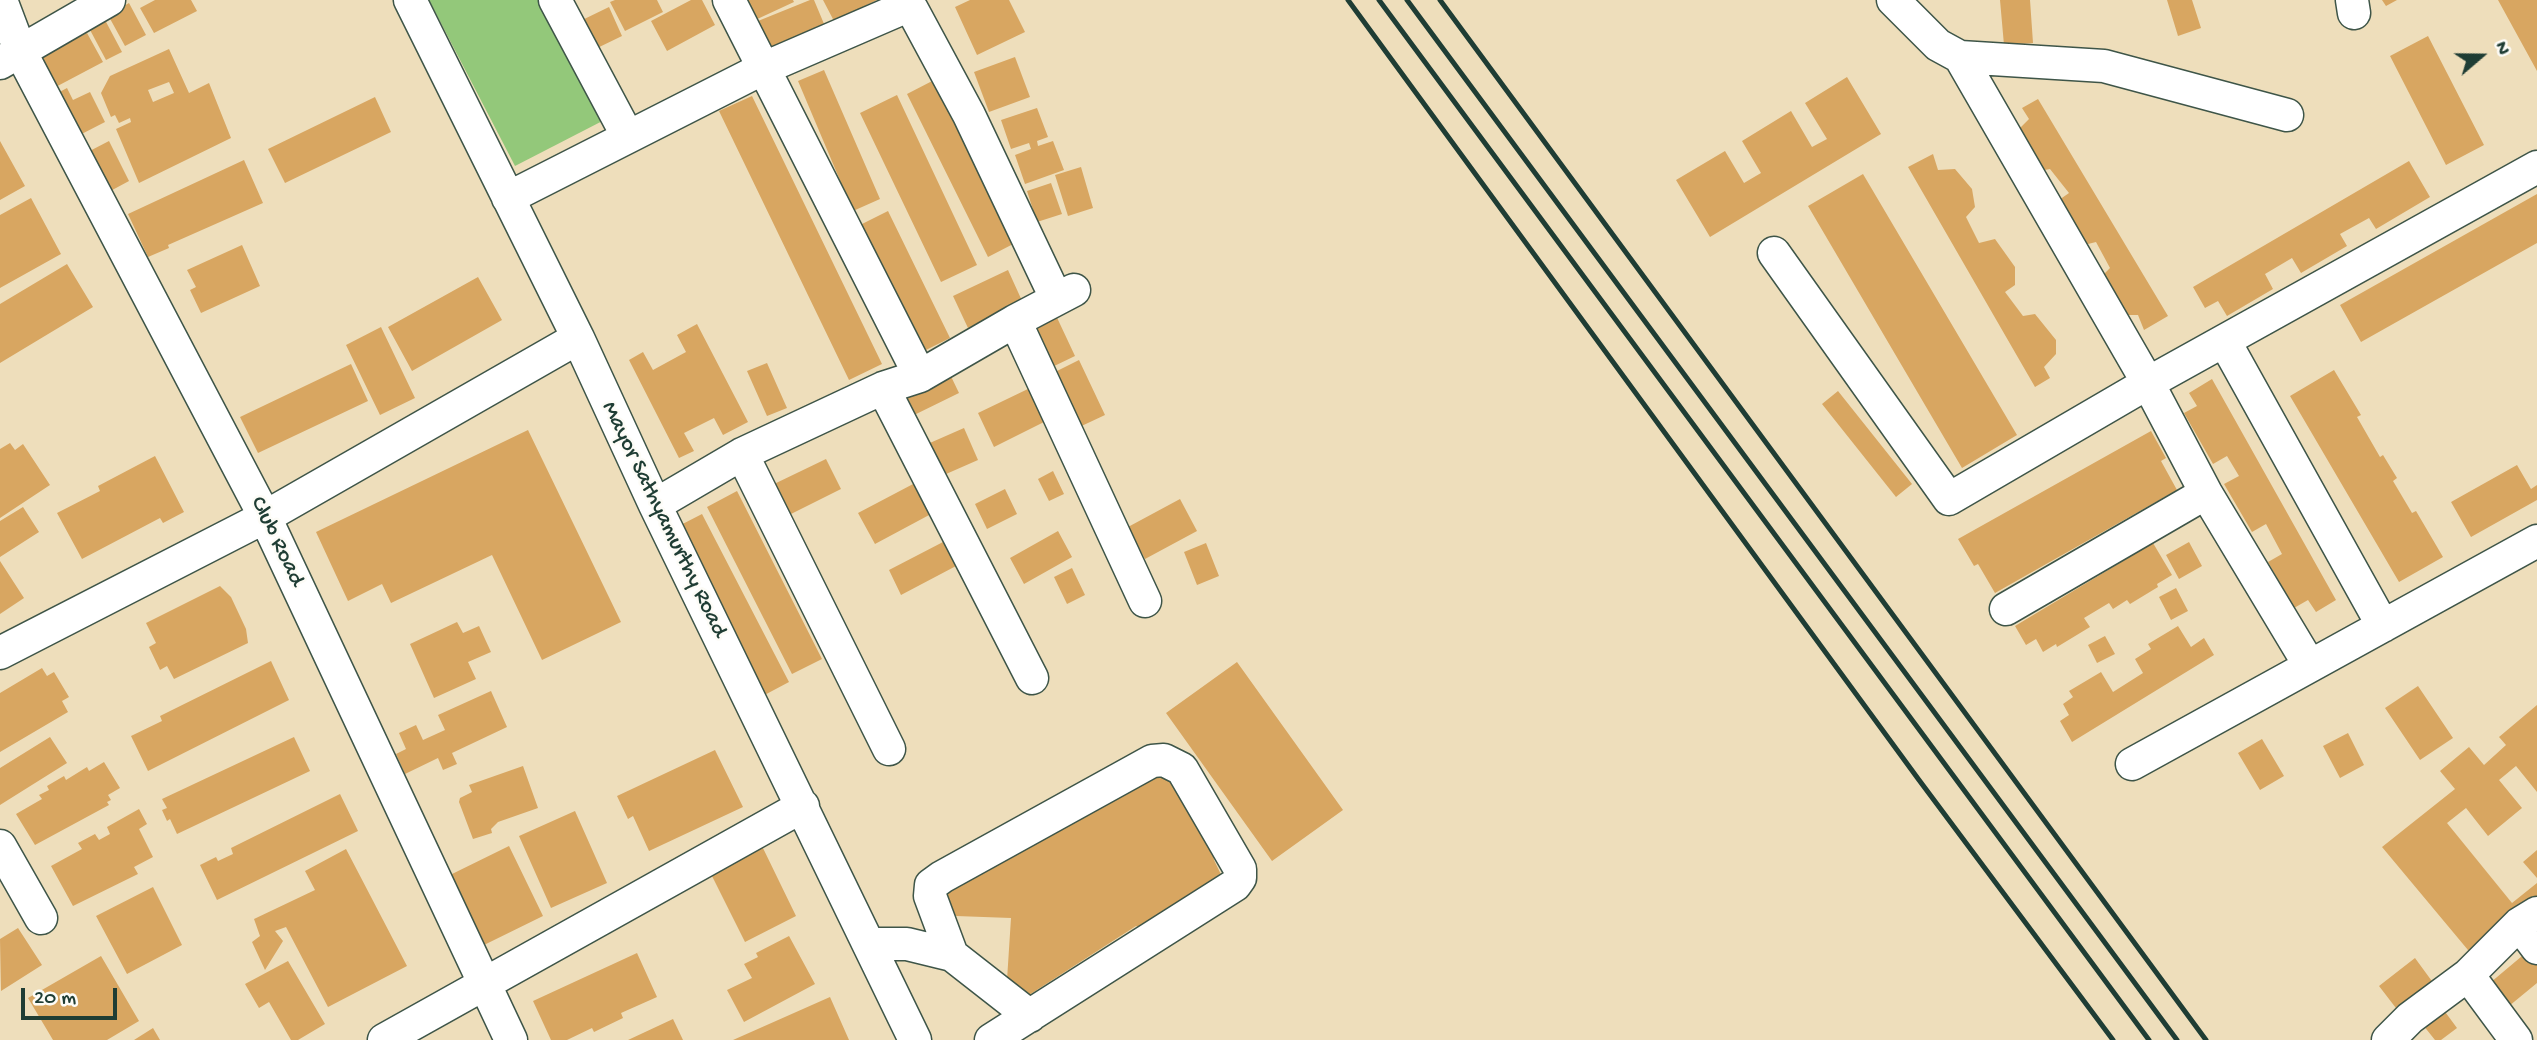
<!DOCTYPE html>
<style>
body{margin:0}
#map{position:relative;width:2537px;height:1040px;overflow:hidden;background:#eedebb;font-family:"Gochi Hand",sans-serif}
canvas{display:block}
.north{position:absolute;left:2446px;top:21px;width:70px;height:70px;-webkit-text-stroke:5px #fdfcf7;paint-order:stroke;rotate:70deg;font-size:19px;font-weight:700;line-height:28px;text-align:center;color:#1f3d34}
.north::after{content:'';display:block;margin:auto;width:24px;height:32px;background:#1f3d34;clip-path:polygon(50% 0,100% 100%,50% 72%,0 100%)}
.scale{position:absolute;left:21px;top:988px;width:96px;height:32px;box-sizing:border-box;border:4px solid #1f3d34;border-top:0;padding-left:9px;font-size:21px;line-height:24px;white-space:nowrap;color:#1f3d34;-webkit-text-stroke:5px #fdfcf7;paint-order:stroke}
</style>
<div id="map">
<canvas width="2537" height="1040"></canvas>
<div class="north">N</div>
<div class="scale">20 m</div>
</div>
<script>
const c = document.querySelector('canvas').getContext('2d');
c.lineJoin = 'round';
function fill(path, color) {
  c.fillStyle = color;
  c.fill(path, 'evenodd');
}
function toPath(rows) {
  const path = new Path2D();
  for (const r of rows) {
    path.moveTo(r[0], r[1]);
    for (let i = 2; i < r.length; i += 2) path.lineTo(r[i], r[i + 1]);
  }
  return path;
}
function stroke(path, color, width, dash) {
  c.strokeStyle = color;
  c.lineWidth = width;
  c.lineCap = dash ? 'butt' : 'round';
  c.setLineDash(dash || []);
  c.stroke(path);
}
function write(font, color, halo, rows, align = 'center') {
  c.font = font + ' "Gochi Hand",sans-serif';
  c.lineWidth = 5;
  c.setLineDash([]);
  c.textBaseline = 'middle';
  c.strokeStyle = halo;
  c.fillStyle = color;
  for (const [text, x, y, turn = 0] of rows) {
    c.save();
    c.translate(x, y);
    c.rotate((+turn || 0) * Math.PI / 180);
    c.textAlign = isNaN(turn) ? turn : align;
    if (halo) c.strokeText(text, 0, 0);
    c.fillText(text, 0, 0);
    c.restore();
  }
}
fill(toPath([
 [429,0,555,0,616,114,515,166]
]), '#93c87a');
fill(toPath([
 [155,0,191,0,197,11,154,33,140,8],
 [615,0,657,0,663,12,625,31,610,2],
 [691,0,702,0,715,25,667,51,651,21],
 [743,0,793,0,794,2,753,21],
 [810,0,814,0,827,31,772,53,758,21],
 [823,0,877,0,834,21],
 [970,0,1009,0,1025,32,977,55,955,7],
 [2000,0,2030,0,2033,43,2004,45],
 [2167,0,2192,0,2201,28,2178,36],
 [2382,0,2397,0,2386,6],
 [2498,0,2537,0,2537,71],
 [129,3,146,35,125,46,108,15],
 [609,7,622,36,589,52,574,24],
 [105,20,122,52,106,60,89,28],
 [87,33,103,62,50,90,34,60],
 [2428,36,2484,145,2446,165,2390,56],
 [169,49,189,93,209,83,231,138,139,183,116,129,131,122,130,118,119,123,115,115,111,117,101,93,110,76],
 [169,82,174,93,153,102,148,90],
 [1015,57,1030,97,989,112,974,72],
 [824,70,880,199,853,211,798,81],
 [1847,77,1881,134,1710,237,1676,180,1725,151,1744,183,1761,173,1742,141,1791,111,1812,147,1827,139,1805,103],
 [938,78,1019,241,988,257,907,94],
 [67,88,73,100,90,92,105,122,70,140,54,95],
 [897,95,977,265,941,282,860,113],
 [752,96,882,364,849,380,719,111],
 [375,97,391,132,285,183,268,149],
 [2038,99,2168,316,2144,330,2138,315,2121,315,2100,278,2110,268,2096,242,2080,246,2059,200,2069,193,2050,169,2039,171,2017,131,2029,119,2022,108],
 [1037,108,1048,137,1037,141,1038,146,1053,141,1064,170,1025,184,1015,155,1031,149,1029,143,1011,149,1001,120],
 [0,141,25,186,0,200],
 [109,141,129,181,103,195,82,155],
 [1933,154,1938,170,1955,169,1972,189,1975,207,1966,217,1979,243,1995,239,2015,267,2015,285,2005,292,2023,316,2035,314,2056,340,2056,354,2044,367,2050,378,2035,387,1908,167],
 [244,160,263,203,168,245,169,248,148,257,128,214],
 [2409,161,2430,197,2376,229,2369,218,2340,234,2347,246,2301,273,2292,258,2265,274,2273,289,2227,316,2218,301,2205,308,2193,287],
 [1081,167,1093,208,1068,216,1055,175],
 [1863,174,2017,435,1962,468,1808,206],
 [1051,183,1062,214,1037,222,1027,191],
 [2537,194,2537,243,2361,342,2340,305],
 [31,198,61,254,0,288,0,215],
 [888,211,950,338,922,352,860,225],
 [242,245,260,286,201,313,190,290,196,287,187,270],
 [67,264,93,307,0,363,0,304],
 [1008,270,1023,303,968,328,953,296],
 [478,277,502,320,412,371,388,327],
 [1052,307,1075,356,1048,369,1024,321],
 [697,324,748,422,723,435,714,418,684,433,694,451,679,458,629,360,643,352,653,370,686,352,677,335],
 [381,327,415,398,380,415,346,345],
 [1079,360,1105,415,1073,430,1047,376],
 [767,363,787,408,767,416,747,371],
 [351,364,368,401,258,453,240,417],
 [946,366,959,393,908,418,895,391],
 [2334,370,2361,415,2357,417,2380,457,2383,455,2397,478,2393,481,2412,513,2416,511,2443,557,2399,582,2290,396],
 [2212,379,2336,600,2316,612,2308,600,2294,608,2268,562,2282,554,2266,524,2252,532,2224,484,2239,476,2227,456,2213,464,2184,413,2197,406,2189,393],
 [1030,388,1046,421,994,447,978,413],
 [1838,391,1912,484,1896,497,1822,404],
 [964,428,978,460,937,478,923,446],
 [528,430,621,622,542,660,492,555,391,603,382,584,348,601,316,532],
 [2151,431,2166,458,2161,461,2177,490,1995,593,1978,564,1974,566,1958,539],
 [10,443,15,450,23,444,50,485,0,518,0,449],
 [155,456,184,512,163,523,160,518,82,559,57,513,100,491,98,486],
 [826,459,841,489,787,516,772,485],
 [2517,465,2531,489,2537,485,2537,500,2471,537,2451,502],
 [1053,471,1064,494,1049,501,1038,479],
 [915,483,931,514,875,544,858,513],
 [1005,489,1017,514,987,529,975,504],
 [737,491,822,659,792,674,707,507],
 [1180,499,1197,531,1145,559,1128,527],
 [23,507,39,532,0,557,0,521],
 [702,514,789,682,757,699,669,531],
 [1058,531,1072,557,1024,584,1010,558],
 [943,542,956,566,901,595,889,570],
 [2189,542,2202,566,2179,579,2166,555],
 [1206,543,1219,576,1197,585,1184,552],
 [2153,543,2172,575,2157,584,2158,587,2130,604,2127,600,2113,609,2109,603,2084,618,2090,627,2057,647,2056,644,2043,652,2036,639,2026,645,2015,626],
 [0,561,24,598,0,614],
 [1072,568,1085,595,1067,604,1054,577],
 [220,586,231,597,246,629,248,643,174,679,167,666,160,670,149,647,156,643,146,623],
 [2176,588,2188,611,2171,620,2159,597],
 [457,622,463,633,479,626,491,652,468,662,476,679,434,698,410,644],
 [2178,626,2191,647,2204,638,2214,655,2072,742,2060,721,2069,715,2063,704,2073,697,2069,691,2101,672,2113,692,2143,673,2135,659,2151,649,2148,644],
 [2105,636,2115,654,2097,663,2088,645],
 [271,661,289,700,148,771,131,736,162,721,160,716],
 [1237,662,1343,810,1272,861,1166,713],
 [42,668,47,676,54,672,69,697,62,701,68,712,0,752,0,693],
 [2418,686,2453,738,2420,760,2385,708],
 [491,691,507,727,452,753,457,764,443,770,438,758,405,774,396,754,406,749,399,733,416,725,423,740,445,730,438,715],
 [2537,705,2537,792,2516,766,2499,780,2522,808,2488,836,2466,808,2447,823,2512,903,2537,883,2537,911,2478,962,2382,847,2455,789,2440,771,2469,747,2484,765,2506,745,2499,737],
 [2348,733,2364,765,2340,778,2323,746],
 [50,737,67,763,0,805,0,768],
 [294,737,310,771,177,834,170,819,167,821,162,810,167,808,162,799],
 [2262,739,2284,776,2260,790,2238,753],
 [715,750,743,807,649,851,633,816,628,819,617,796],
 [104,762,120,788,108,795,111,800,107,802,109,805,35,845,16,814,42,799,39,795,49,790,47,786,64,776,66,780,87,767,89,771],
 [523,766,538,808,498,822,491,829,492,833,473,839,459,802,460,798,472,792,469,785],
 [1152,767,1176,779,1213,853,1214,860,1226,885,1152,933,1136,926,1029,995,1007,980,1011,918,956,916,950,913,941,893],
 [340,794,358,831,217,900,200,865,216,857,218,861,233,854,231,848],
 [139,809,147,824,139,829,153,857,134,867,138,874,73,906,51,866,82,849,78,843,95,834,99,840,110,834,107,827],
 [575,811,607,883,551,908,519,836],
 [761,844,796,916,745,942,709,870],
 [509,846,543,916,484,945,450,875],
 [346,849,407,966,328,1007,286,927,275,931,283,941,265,970,252,942,260,936,254,919,315,890,305,871],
 [2537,850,2537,878,2523,862],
 [153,887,182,945,127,974,96,916],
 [18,928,42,965,1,991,0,939],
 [789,936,815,984,744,1022,727,990,752,978,744,964,758,957,756,953],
 [2528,951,2537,962,2537,983,2503,1011,2484,988],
 [637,953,657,997,621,1013,623,1018,594,1032,592,1028,567,1040,551,1040,533,1001],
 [101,956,139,1021,107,1040,53,1040,28,998],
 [2415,958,2434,984,2399,1012,2379,986],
 [288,961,325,1024,298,1040,291,1040,269,1002,259,1008,245,984],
 [830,997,849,1040,733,1040],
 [2440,1005,2457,1028,2441,1040,2435,1040,2419,1020],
 [673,1019,683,1040,628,1040],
 [153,1028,160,1040,134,1040]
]), '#d8a661');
const minor = toPath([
 [1,0,21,53,265,517,511,1040],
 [410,0,578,338,655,505,915,1040],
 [555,0,627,135],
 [729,0,920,376],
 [907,0,969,115,1056,298],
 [1893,0,1938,45,1960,57,2104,66,2287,115],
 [2352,0,2354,13],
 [1960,57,2148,383,2206,493,2310,666],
 [0,63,109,0],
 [508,198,762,69,910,5],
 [1774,253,1949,499,2148,383,2537,167],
 [1015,321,1145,601],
 [2225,342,2383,626],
 [883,388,1032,678],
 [742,454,889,749],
 [655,505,742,454,883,388,920,376,1015,321,1074,290],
 [2006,609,2206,493],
 [0,653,265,517,578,338],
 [2132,764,2537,541],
 [0,846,41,918],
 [2519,924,2537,948],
 [869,944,907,944,952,955,1030,1016],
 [952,955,930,896,931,885,942,877,1152,761,1164,760,1182,769,1240,869,1240,878,1235,885,991,1040],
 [2468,975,2516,1040],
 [384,1040,803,806],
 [2388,1040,2410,1018,2468,975,2519,924,2537,913]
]);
stroke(minor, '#3e5548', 35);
stroke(minor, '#fff', 32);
stroke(toPath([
 [1348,0,1919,780,2113,1040],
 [1379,0,2149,1040],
 [1407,0,2177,1040],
 [1440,0,2206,1040]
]), '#1f3d34', 5);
write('23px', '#1f3d34', '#fdfcf7', [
 ["Mayor Sathyamurthy Road",663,520,64],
 ["Club Road",276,542,64]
]);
</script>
